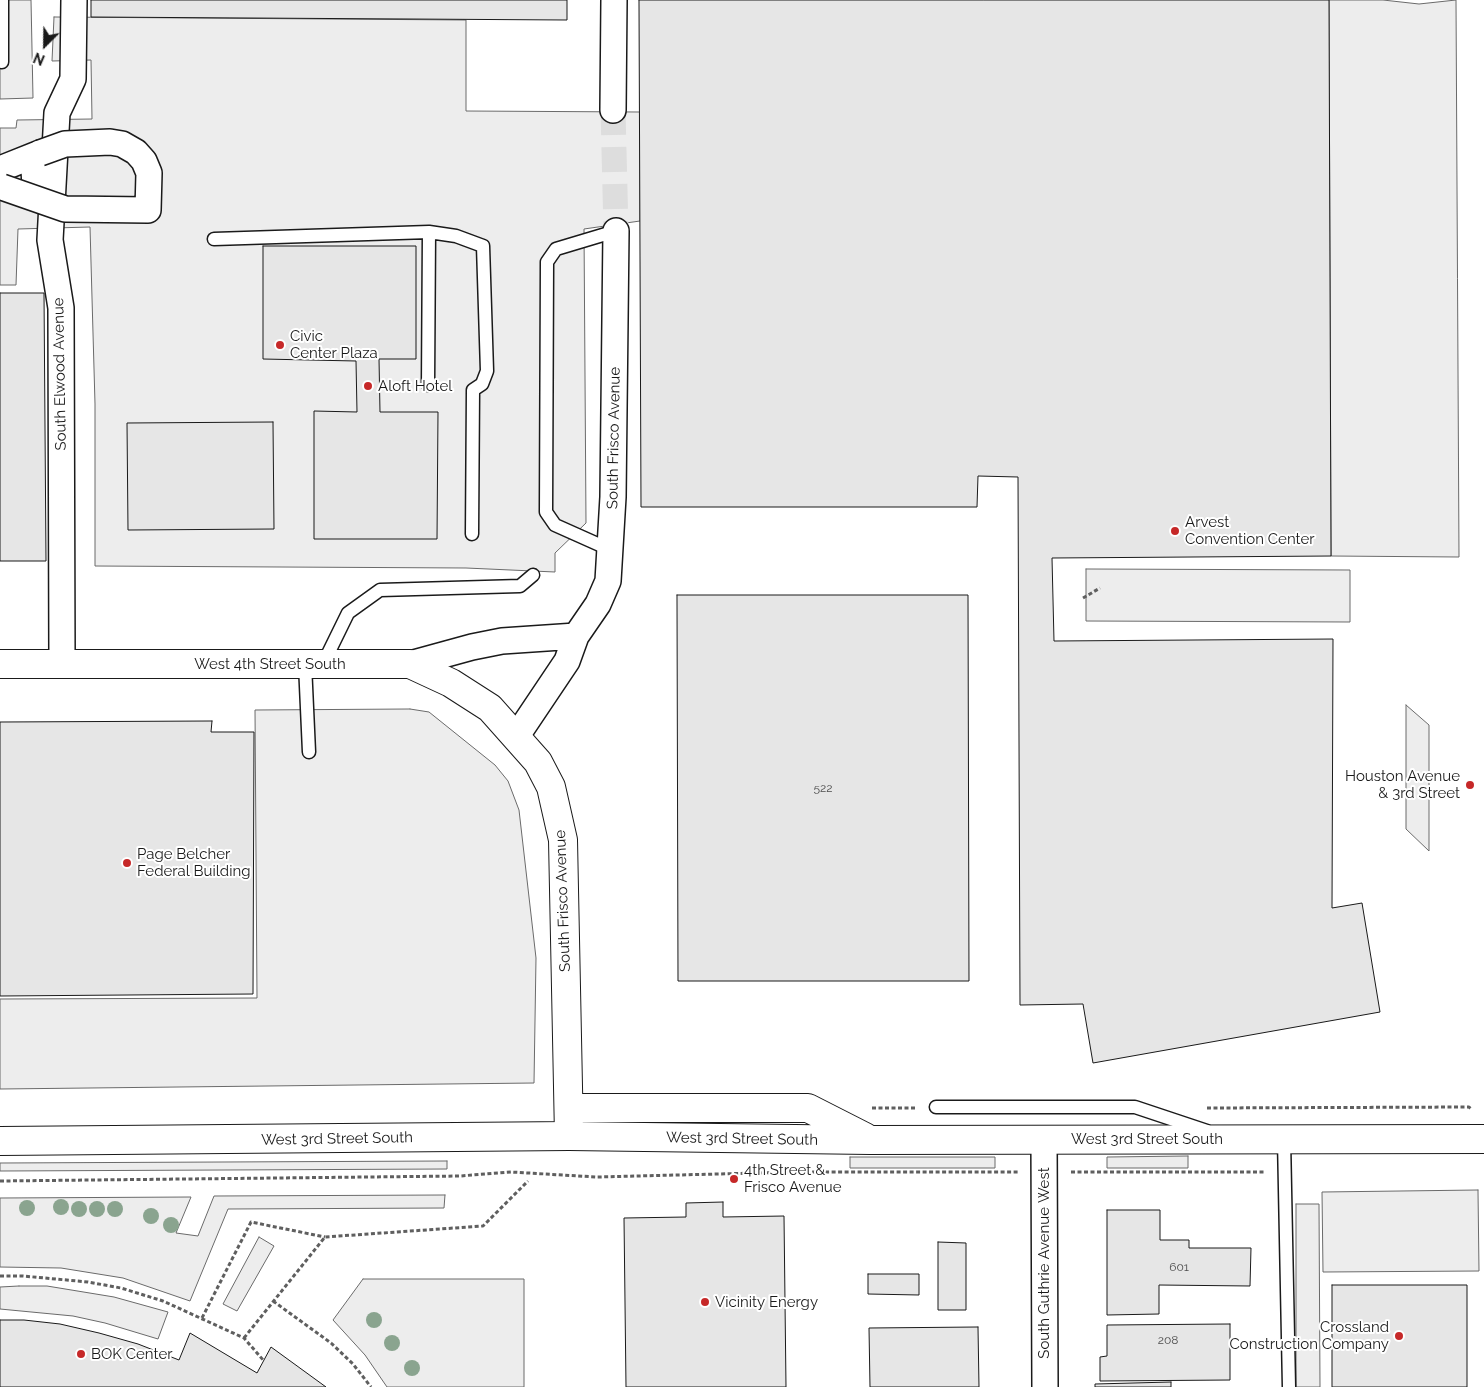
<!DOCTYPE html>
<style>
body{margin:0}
#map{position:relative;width:1484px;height:1387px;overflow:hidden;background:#fff;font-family:Raleway,sans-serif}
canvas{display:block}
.north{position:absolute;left:20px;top:20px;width:50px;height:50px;-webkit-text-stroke:4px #fff;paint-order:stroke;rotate:203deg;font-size:14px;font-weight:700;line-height:20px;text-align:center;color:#1a1a1a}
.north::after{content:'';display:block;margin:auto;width:18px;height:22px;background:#1a1a1a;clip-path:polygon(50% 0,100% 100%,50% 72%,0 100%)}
</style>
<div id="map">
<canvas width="1484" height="1387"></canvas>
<div class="north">N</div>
</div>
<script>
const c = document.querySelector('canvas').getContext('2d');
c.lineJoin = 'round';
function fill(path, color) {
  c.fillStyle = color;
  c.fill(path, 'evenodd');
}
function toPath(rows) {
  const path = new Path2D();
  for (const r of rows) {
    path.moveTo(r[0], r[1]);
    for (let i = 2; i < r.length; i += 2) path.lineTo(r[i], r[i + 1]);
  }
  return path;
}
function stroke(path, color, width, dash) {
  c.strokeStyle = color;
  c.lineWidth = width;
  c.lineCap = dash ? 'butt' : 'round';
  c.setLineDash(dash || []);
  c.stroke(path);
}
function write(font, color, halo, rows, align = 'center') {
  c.font = font + ' Raleway,sans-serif';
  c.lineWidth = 4;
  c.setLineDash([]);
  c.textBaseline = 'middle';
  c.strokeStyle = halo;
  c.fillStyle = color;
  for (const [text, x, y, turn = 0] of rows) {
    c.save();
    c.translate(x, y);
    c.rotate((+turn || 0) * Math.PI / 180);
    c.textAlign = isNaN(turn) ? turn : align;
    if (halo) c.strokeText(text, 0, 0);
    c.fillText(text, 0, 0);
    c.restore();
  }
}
const built = toPath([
 [0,0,31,0,33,98,0,99,0,0],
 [1329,0,1383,0,1419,4,1456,0,1459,557,1331,556,1329,0],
 [54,17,466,20,466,111,640,112,640,221,584,229,586,523,555,553,555,572,466,568,95,566,95,404,90,227,18,229,16,285,0,285,0,128,16,128,17,120,92,119,91,60,52,61,54,17],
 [1086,569,1350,570,1350,622,1086,621,1086,569],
 [1406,705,1429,725,1429,851,1406,829,1406,705],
 [410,709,429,712,495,765,508,781,519,810,536,958,534,1083,0,1089,0,999,257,998,255,710,410,709],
 [1188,1156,1188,1168,1107,1168,1107,1157,1188,1156],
 [850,1157,995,1157,995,1168,850,1168,850,1157],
 [447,1161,447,1169,0,1171,0,1163,447,1161],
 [1478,1190,1479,1271,1323,1272,1322,1192,1478,1190],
 [445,1195,444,1208,228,1209,190,1301,123,1278,61,1268,0,1267,0,1198,191,1197,176,1233,198,1236,214,1196,445,1195],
 [1296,1204,1319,1204,1320,1387,1296,1387,1296,1204],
 [259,1237,274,1246,237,1311,223,1304,259,1237],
 [363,1279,524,1279,524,1387,387,1387,365,1355,333,1320,363,1279],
 [19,1286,47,1286,114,1297,168,1312,158,1339,105,1323,73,1316,0,1309,0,1287,19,1286]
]);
fill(built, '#ededed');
stroke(built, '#6a6a6a', 1);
const building = toPath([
 [91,0,567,0,567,20,91,17,91,0],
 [639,0,1329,0,1331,556,1052,558,1054,641,1333,639,1332,908,1362,903,1380,1012,1093,1063,1083,1004,1020,1005,1018,477,978,476,977,507,641,507,639,0],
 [263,246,416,246,416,359,379,359,380,412,438,412,437,539,314,539,314,411,357,412,356,361,263,359,263,246],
 [0,293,44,293,46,561,0,561,0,293],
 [273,422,274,529,128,530,127,423,273,422],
 [677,595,968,595,969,981,678,981,677,595],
 [212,721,211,732,254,732,253,994,0,996,0,722,212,721],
 [723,1202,723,1217,784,1216,786,1387,626,1387,624,1218,686,1217,686,1203,723,1202],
 [1107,1210,1160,1210,1160,1240,1189,1240,1189,1248,1251,1248,1250,1286,1159,1285,1159,1314,1107,1315,1107,1210],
 [938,1242,966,1243,966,1310,938,1310,938,1242],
 [868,1274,919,1274,919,1295,868,1294,868,1274],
 [1332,1285,1467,1285,1467,1387,1332,1387,1332,1285],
 [0,1320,24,1320,60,1324,99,1333,138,1344,179,1360,190,1333,257,1373,271,1347,326,1387,0,1387,0,1320],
 [1230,1324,1230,1380,1100,1381,1100,1357,1107,1356,1107,1325,1230,1324],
 [978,1327,979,1387,870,1387,869,1328,978,1327],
 [1171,1382,1171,1387,1095,1387,1095,1384,1171,1382]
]);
fill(building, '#e6e6e6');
stroke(building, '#1a1a1a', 1);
stroke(toPath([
 [613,110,616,231]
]), '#ddd', 25, [25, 12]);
const service = toPath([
 [2,0,2,62],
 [429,232,456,236,483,246,487,371,482,384,473,390,472,534],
 [214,239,429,232,428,385],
 [611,550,555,525,546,512,547,262,556,249,616,231],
 [305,664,309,752],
 [323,664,348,613,380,590,520,586,533,575],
 [936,1107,1135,1107,1207,1131],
 [1284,1139,1289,1387]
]);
const minor = toPath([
 [613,110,614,0],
 [40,153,34,169,35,187,41,200],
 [0,169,40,153],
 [62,663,61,308,50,240,57,113,73,79,74,0],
 [410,664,472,647,502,641,576,636],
 [516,737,567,661,576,636,598,604,608,581,613,497,616,231],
 [1044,1139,1045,1387]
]);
const secondary = toPath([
 [569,1108,808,1108,865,1137],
 [0,1141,569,1136,870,1140,1484,1139]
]);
const primary = toPath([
 [0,664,410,664,451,683,490,708,538,762,551,787,563,840,569,1136]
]);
stroke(service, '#1a1a1a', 15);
stroke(minor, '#1a1a1a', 28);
stroke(secondary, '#1a1a1a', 30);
stroke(primary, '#1a1a1a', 30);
stroke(toPath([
 [1083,598,1100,588],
 [872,1108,915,1108],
 [1207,1108,1469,1107,1472,1110],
 [1071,1172,1265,1172],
 [0,1181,460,1176,511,1172,597,1177,798,1172,1018,1172],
 [0,1276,23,1276,88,1282,121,1288,163,1301,244,1338,264,1361],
 [273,1301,331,1343,353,1364,371,1387],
 [202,1318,251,1222,325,1237],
 [244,1338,325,1237,483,1226,528,1181]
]), '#5f5f5f', 3, [4, 2.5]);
stroke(service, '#fff', 12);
stroke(minor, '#fff', 25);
stroke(secondary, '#fff', 28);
stroke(primary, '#fff', 28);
const minorBridge = toPath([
 [2,187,65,209,148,210,149,173,144,161,136,152,122,144,110,142,65,144,40,153]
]);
stroke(minorBridge, '#1a1a1a', 28, []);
stroke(minorBridge, '#fff', 25);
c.fillStyle = '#8aa48f';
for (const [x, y] of [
 [61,1207],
 [27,1208],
 [79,1209],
 [97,1209],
 [115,1209],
 [151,1216],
 [171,1225],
 [374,1320],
 [392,1343],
 [412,1368]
]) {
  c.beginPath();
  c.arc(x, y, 8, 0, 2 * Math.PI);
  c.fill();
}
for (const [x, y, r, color] of [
 [280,345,5,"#c62828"],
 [368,386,5,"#c62828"],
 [1175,531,5,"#c62828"],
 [1470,785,5,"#c62828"],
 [127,863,5,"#c62828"],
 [734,1179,5,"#c62828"],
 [705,1302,5,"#c62828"],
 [1399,1336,5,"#c62828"],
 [81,1354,5,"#c62828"]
]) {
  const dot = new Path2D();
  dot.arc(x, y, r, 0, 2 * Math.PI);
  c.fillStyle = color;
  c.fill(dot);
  stroke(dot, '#fff', 2);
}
write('12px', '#4d4d4d', null, [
 ["522",823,788],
 ["601",1179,1267],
 ["208",1168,1340]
]);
write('15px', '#1a1a1a', '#fff', [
 ["Civic",290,336],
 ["Center Plaza",290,353],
 ["Aloft Hotel",378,386],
 ["Arvest",1185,522],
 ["Convention Center",1185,539],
 ["Houston Avenue",1460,776,"right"],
 ["& 3rd Street",1460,793,"right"],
 ["Page Belcher",137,854],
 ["Federal Building",137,871],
 ["4th Street &",744,1170],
 ["Frisco Avenue",744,1187],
 ["Vicinity Energy",715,1302],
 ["Crossland",1389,1327,"right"],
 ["Construction Company",1389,1344,"right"],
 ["BOK Center",91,1354]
], 'left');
write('15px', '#1a1a1a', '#fff', [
 ["South Elwood Avenue",60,374,-91],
 ["South Frisco Avenue",614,438,-89],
 ["West 4th Street South",270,664],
 ["South Frisco Avenue",563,901,-92],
 ["West 3rd Street South",337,1139,-1],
 ["West 3rd Street South",742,1139,1],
 ["West 3rd Street South",1147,1139],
 ["South Guthrie Avenue West",1044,1263,-90]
]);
</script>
